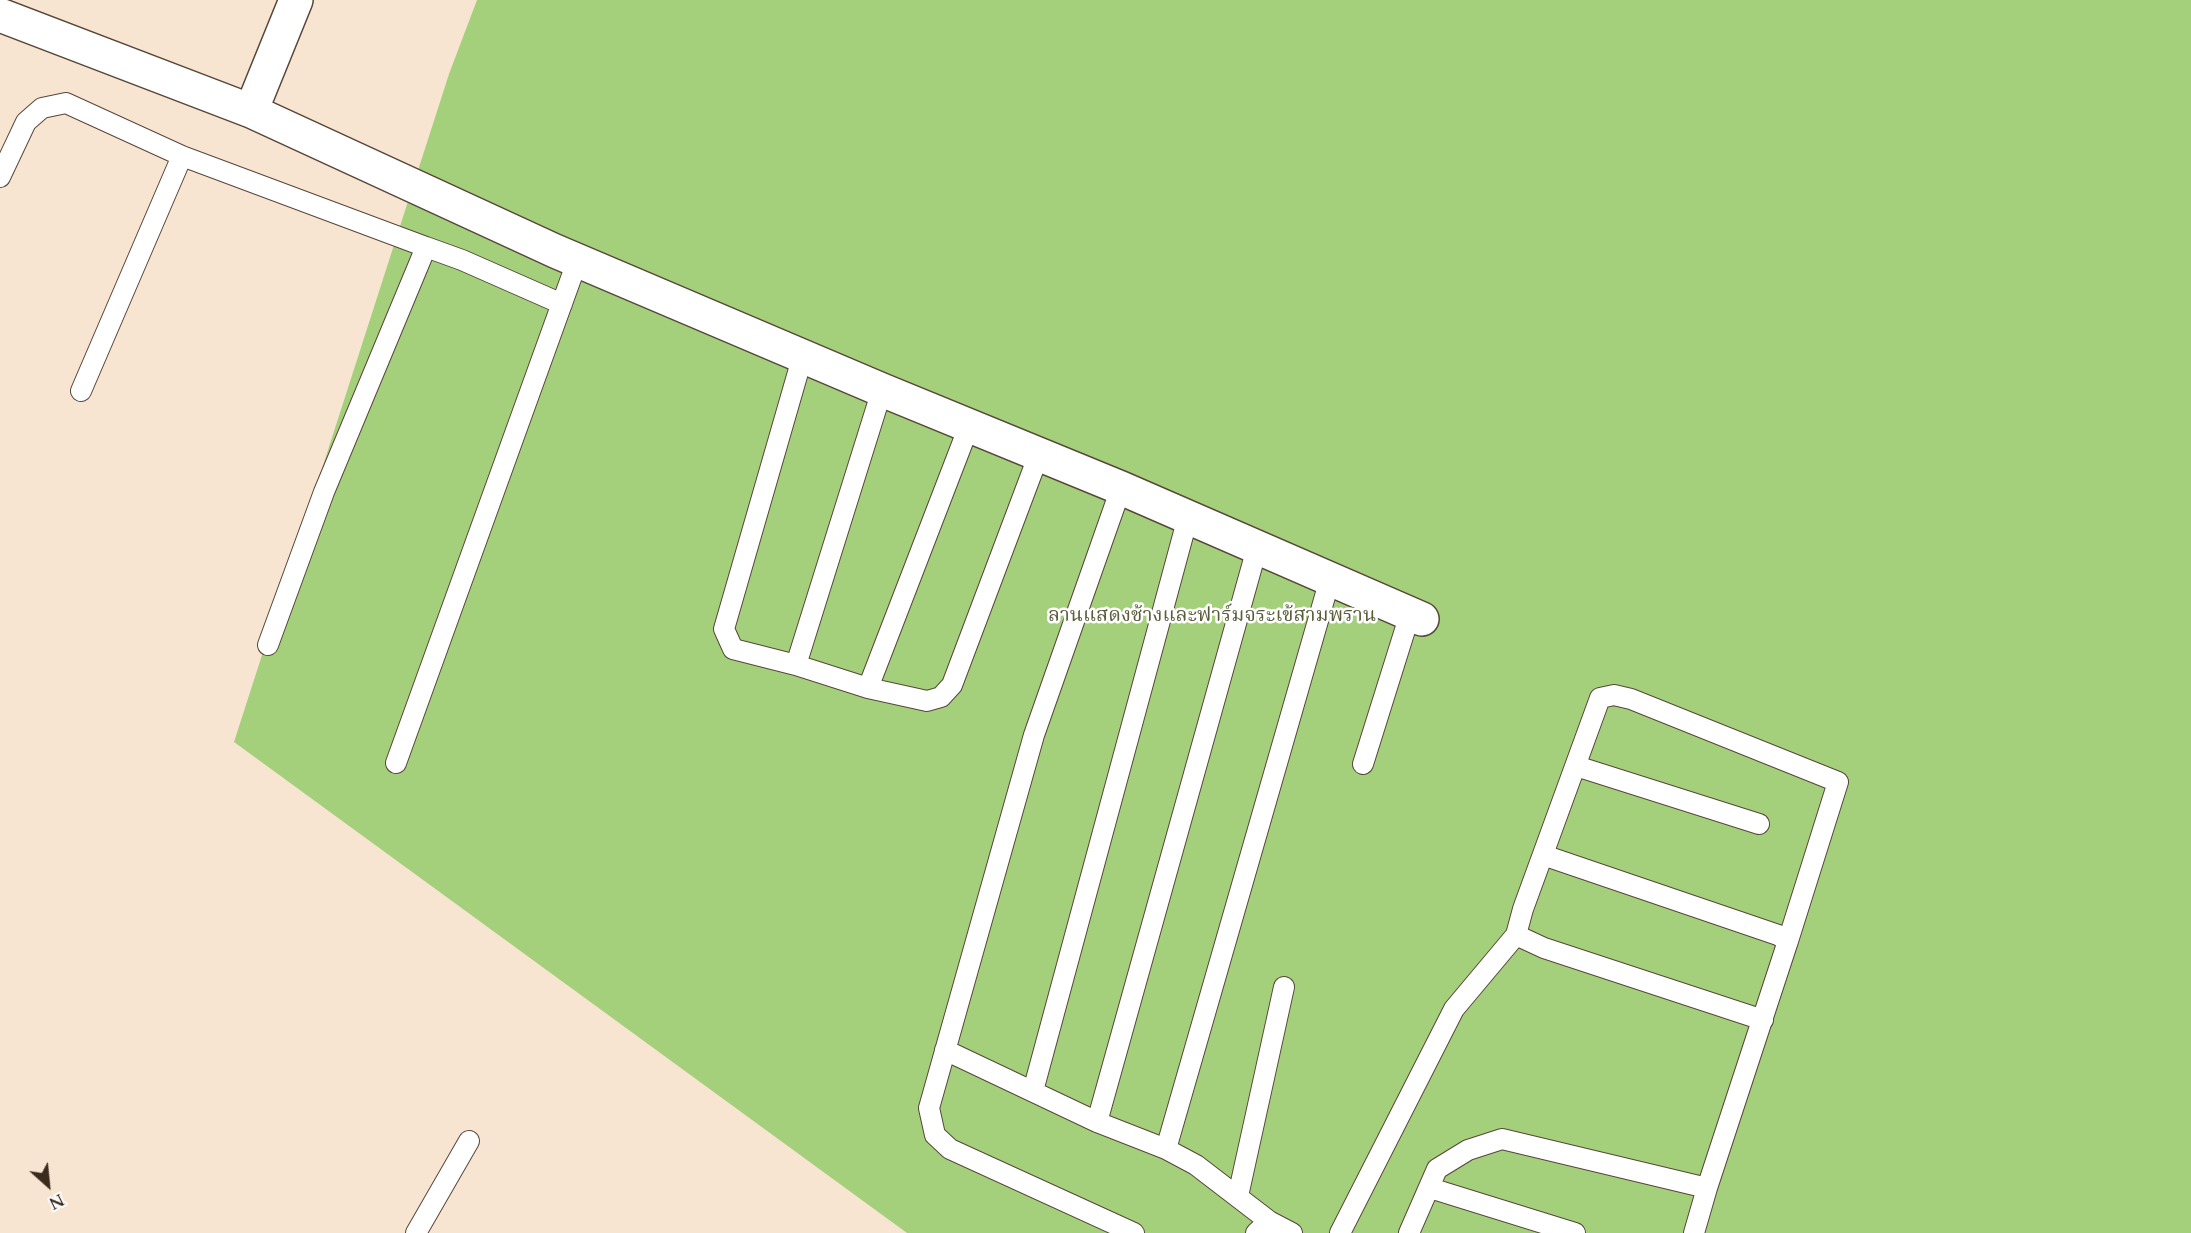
<!DOCTYPE html>
<meta charset="utf-8">
<style>
body{margin:0}
#map{position:relative;width:2191px;height:1233px;overflow:hidden;background:#f8e5d1;font-family:Cardo,serif}
canvas{display:block}
.north{position:absolute;left:18px;top:1155px;width:60px;height:60px;-webkit-text-stroke:4px #fff;paint-order:stroke;rotate:153deg;font-size:16px;font-weight:700;line-height:24px;text-align:center;color:#3b2a1e}
.north::after{content:'';display:block;margin:auto;width:21px;height:27px;background:#3b2a1e;clip-path:polygon(50% 0,100% 100%,50% 72%,0 100%)}
</style>
<div id="map">
<canvas width="2191" height="1233"></canvas>
<div class="north">N</div>
</div>
<script>
const c = document.querySelector('canvas').getContext('2d');
c.lineJoin = 'round';
function fill(path, color) {
  c.fillStyle = color;
  c.fill(path, 'evenodd');
}
function toPath(rows) {
  const path = new Path2D();
  for (const r of rows) {
    path.moveTo(r[0], r[1]);
    for (let i = 2; i < r.length; i += 2) path.lineTo(r[i], r[i + 1]);
  }
  return path;
}
function stroke(path, color, width, dash) {
  c.strokeStyle = color;
  c.lineWidth = width;
  c.lineCap = dash ? 'butt' : 'round';
  c.setLineDash(dash || []);
  c.stroke(path);
}
function write(font, color, halo, rows, align = 'center') {
  c.font = font + ' Cardo,"Noto Serif Thai",serif';
  c.lineWidth = 5;
  c.setLineDash([]);
  c.textBaseline = 'middle';
  c.strokeStyle = halo;
  c.fillStyle = color;
  for (const [text, x, y, turn = 0] of rows) {
    c.save();
    c.translate(x, y);
    c.rotate((+turn || 0) * Math.PI / 180);
    c.textAlign = isNaN(turn) ? turn : align;
    if (halo) c.strokeText(text, 0, 0);
    c.fillText(text, 0, 0);
    c.restore();
  }
}
fill(toPath([
 [477,0,2191,0,2191,1233,907,1233,234,742,449,74]
]), '#a4d07c');
const service = toPath([
 [0,177,26,122,42,108,66,103,182,156,426,247,324,492,268,645],
 [426,247,462,260,562,304],
 [803,355,724,629,733,649,796,665,868,688,927,701,941,697,952,685,1039,454],
 [81,391,182,156],
 [1121,488,1034,735,929,1108,935,1135,950,1149,1134,1233],
 [796,665,882,390],
 [868,688,969,426],
 [396,763,578,259],
 [1363,764,1410,614],
 [1576,766,1759,824],
 [1543,855,1778,935,1788,941,1707,1188,1694,1233],
 [1763,1020,1544,948,1516,935,1523,909,1600,698,1614,695,1631,699,1838,782,1788,941],
 [945,1050,1097,1122,1166,1149,1196,1165,1269,1221],
 [1033,1091,1188,517],
 [1097,1122,1257,548],
 [1166,1149,1330,579],
 [1430,1188,1575,1233],
 [1238,1196,1284,987],
 [416,1233,469,1141],
 [1256,1233,1269,1221,1292,1233],
 [1340,1233,1454,1009,1516,935],
 [1409,1233,1437,1169,1468,1150,1502,1139,1707,1188]
]);
const minor = toPath([
 [0,15,251,111,555,251,882,390,1121,488,1422,619],
 [251,111,296,0]
]);
stroke(service, '#574639', 22);
stroke(minor, '#574639', 36);
stroke(service, '#fff', 20);
stroke(minor, '#fff', 33);
write('20px', '#5a5c3a', '#fff', [
 ["ลานแสดงช้างและฟาร์มจระเข้สามพราน",1212,616]
]);
</script>
